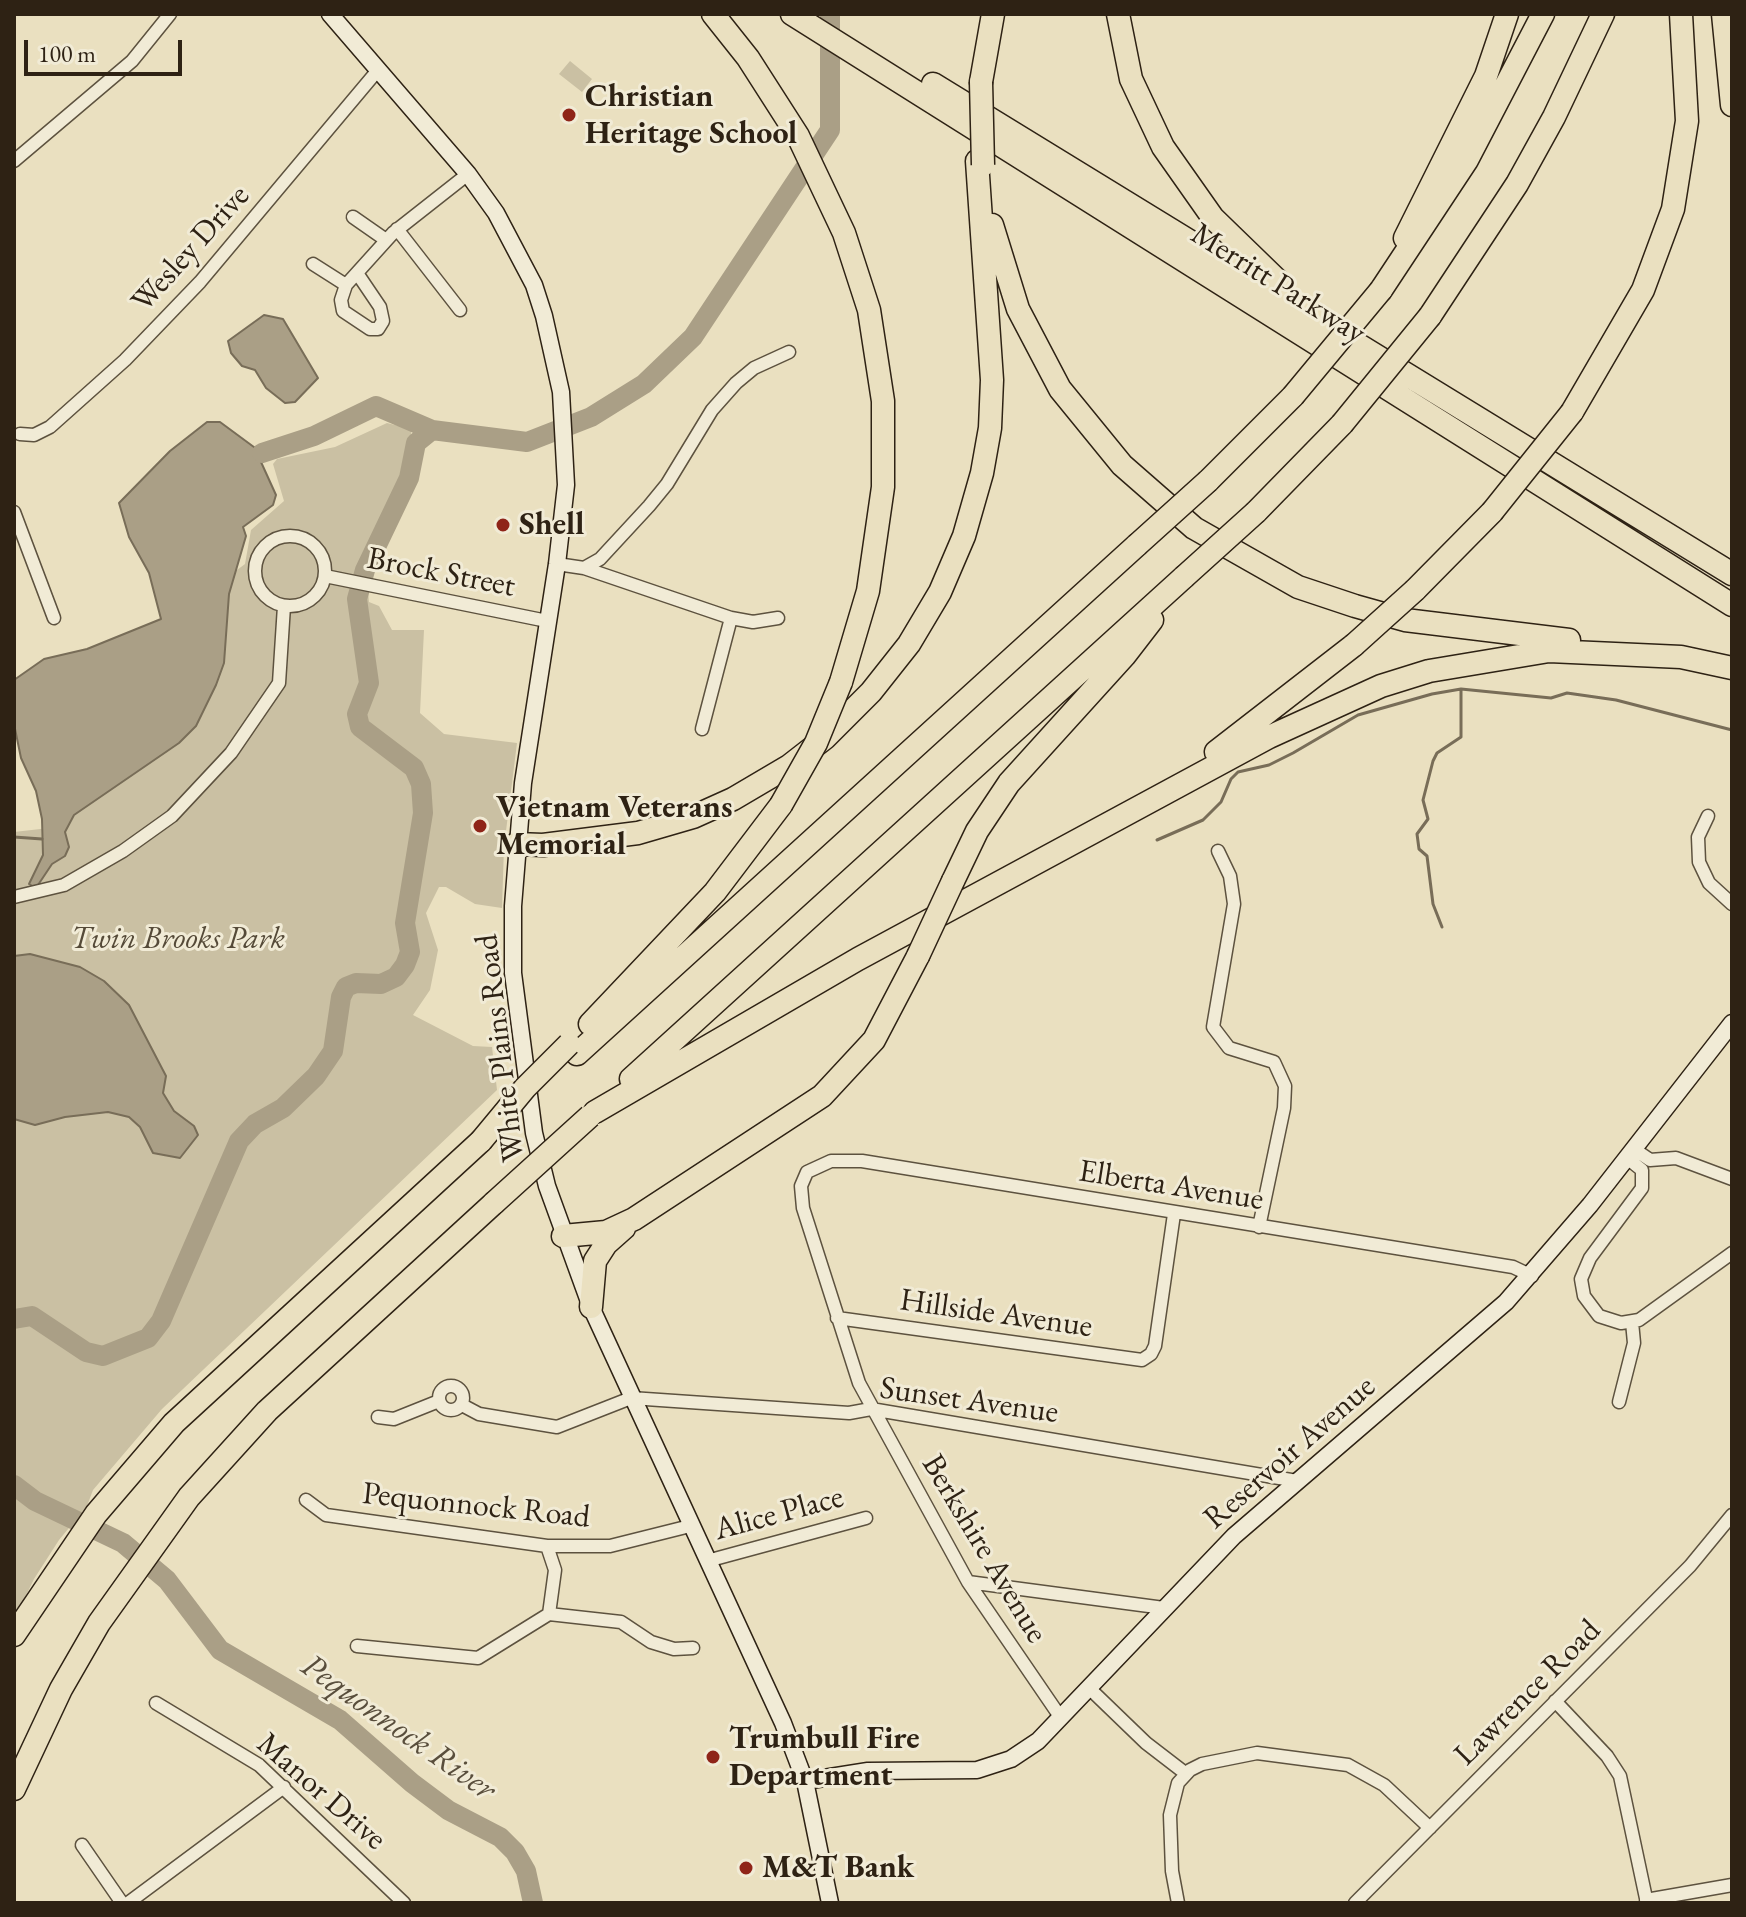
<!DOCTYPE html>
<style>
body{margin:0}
#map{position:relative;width:1746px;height:1917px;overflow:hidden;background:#eae0c0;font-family:"EB Garamond",serif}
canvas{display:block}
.frame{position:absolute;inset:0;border:16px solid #2e2214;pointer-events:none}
.scale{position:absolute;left:24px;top:40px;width:158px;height:36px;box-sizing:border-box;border:4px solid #2e2214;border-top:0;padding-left:10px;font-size:24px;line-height:28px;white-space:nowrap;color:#2e2214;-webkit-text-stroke:6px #f1ebd6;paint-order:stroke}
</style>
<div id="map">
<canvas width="1746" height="1917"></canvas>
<div class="frame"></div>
<div class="scale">100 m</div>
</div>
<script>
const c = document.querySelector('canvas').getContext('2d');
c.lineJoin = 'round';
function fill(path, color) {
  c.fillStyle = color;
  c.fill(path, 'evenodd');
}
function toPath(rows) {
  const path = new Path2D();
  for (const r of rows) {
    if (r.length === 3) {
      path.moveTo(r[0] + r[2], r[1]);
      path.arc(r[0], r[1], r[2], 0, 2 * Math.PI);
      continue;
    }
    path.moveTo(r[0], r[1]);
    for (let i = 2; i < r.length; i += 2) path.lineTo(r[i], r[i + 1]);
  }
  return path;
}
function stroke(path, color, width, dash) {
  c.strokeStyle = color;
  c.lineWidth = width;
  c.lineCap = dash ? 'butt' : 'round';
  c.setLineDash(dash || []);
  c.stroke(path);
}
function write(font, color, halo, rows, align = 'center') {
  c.font = font + ' "EB Garamond",serif';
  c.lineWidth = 6;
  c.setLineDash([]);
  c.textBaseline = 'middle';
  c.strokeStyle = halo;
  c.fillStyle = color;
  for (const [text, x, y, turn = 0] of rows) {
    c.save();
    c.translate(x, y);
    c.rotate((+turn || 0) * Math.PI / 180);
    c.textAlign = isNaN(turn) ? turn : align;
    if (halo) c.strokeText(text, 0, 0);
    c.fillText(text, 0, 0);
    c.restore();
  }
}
fill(toPath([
 [570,61,592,79,582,92,559,74],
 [387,423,411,429,411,445,367,578,369,602,379,606,392,630,424,630,420,713,444,734,517,743,504,847,502,908,475,904,446,887,439,887,426,913,438,950,430,990,413,1015,473,1046,492,1047,497,1090,162,1409,93,1490,87,1506,59,1540,34,1579,14,1620,14,832,58,827,229,576,245,564,251,530,284,501,273,464,277,459,335,447]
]), '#cac0a3');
const water = toPath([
 [264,315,283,319,318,378,295,402,285,403,266,388,255,370,242,366,231,353,228,341,264,315],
 [207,422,220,422,262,453,261,462,276,495,273,505,243,527,246,536,229,594,224,663,216,685,196,726,179,743,74,815,65,832,69,847,65,856,52,864,36,888,29,884,43,855,42,819,36,791,21,758,14,724,14,680,44,659,87,649,161,619,149,573,129,537,119,503,170,451,207,422],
 [30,954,80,967,104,981,129,1005,166,1076,163,1093,174,1111,194,1126,198,1135,180,1158,153,1153,140,1127,129,1117,108,1112,65,1117,35,1125,14,1119,14,956,30,954]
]);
fill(water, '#aa9f86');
stroke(water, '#786d58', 2);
stroke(toPath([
 [14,837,42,839],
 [1157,840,1203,820,1221,802,1231,779,1238,772,1269,765,1293,753,1358,715,1432,694,1461,689,1551,698,1567,693,1616,700,1732,730],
 [1442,927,1433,904,1427,856,1419,849,1417,834,1428,819,1423,800,1433,761,1437,753,1461,737,1461,689]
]), '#786d58', 3);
stroke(toPath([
 [262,453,314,436,376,406,432,430,527,442,591,417,644,384,693,337,830,130,830,14],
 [14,1319,32,1316,86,1352,103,1356,148,1338,161,1321,239,1141,255,1124,283,1108,316,1076,333,1051,341,997,346,987,356,983,381,984,396,977,405,965,410,952,405,923,423,813,421,784,414,768,360,727,357,714,369,683,357,599,365,570,409,478,416,443,432,430],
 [14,1485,35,1501,123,1543,167,1580,220,1650,340,1720,412,1783,448,1810,500,1837,515,1852,526,1871,533,1903]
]), '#aa9f86', 20);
const minor = toPath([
 [14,161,132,61,170,14],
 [353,217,386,240],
 [397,229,460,310],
 [313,264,346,285],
 [357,273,380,307,383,321,378,329,370,329,343,311,341,300,346,285,393,233,468,174],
 [20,434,34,435,50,427,125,360,200,282,378,70],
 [14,512,54,618],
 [290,571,35],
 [557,564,584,568,731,618,753,622,778,618],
 [584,568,600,559,649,506,667,484,712,410,736,383,754,368,789,352],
 [325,576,547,621],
 [702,729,731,618],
 [1708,816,1698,837,1699,862,1709,883,1732,904],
 [1218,851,1230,876,1234,904,1213,1027,1229,1048,1274,1062,1285,1086,1284,1108,1259,1227],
 [14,897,64,885,123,851,172,816,231,753,279,683,284,606],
 [1634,1149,1650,1160,1676,1158,1732,1179],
 [1627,1158,1642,1170,1642,1188,1590,1258,1581,1279,1584,1296,1599,1316,1621,1323,1639,1320,1732,1253],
 [837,1318,1142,1360,1151,1354,1155,1346,1174,1214],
 [451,1398,12],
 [1619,1402,1634,1343,1632,1322],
 [462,1405,479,1414,557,1427,631,1398,849,1413,871,1409,1297,1481],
 [378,1417,394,1419,439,1401],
 [306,1500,326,1515,547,1546,610,1546,690,1526],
 [547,1546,555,1570,549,1614,621,1622,651,1642,674,1649,693,1648],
 [707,1561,866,1518],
 [968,1582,1164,1608],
 [357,1646,478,1658,549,1614],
 [1089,1688,1146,1743,1185,1773],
 [1555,1701,1607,1756,1620,1776,1647,1903],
 [156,1703,259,1765,404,1903],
 [1061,1718,968,1582,859,1383,803,1208,801,1186,807,1172,831,1161,862,1161,1513,1267,1532,1276],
 [82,1845,122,1903],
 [1646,1900,1732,1885],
 [128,1903,284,1787],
 [1178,1903,1172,1871,1170,1815,1178,1783,1190,1770,1202,1764,1257,1753,1348,1765,1384,1785,1430,1828],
 [1355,1903,1690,1566,1732,1515]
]);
const secondary = toPath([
 [330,14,468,174,496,213,534,285,544,316,561,392,566,485,557,564,523,783,513,906,513,973,534,1133,547,1186,591,1307,783,1723,805,1781,830,1903],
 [805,1781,868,1771,977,1770,1011,1759,1038,1741,1234,1536,1506,1302,1590,1205,1732,1023]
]);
const motorway = toPath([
 [713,14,748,58,798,136,844,233,869,310,883,401,883,487,868,591,841,682],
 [792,14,1732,605],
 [1118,14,1131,79,1163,147,1213,218,1279,282],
 [1723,14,1732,105],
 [981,82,993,14],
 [933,84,1732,574],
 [992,225,1018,309,1060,389,1122,465,1194,528,1298,587,1355,606,1405,620,1569,640],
 [1405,238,1486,76,1507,14],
 [1381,290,1467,160,1543,14],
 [1430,316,1517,184,1554,117,1603,14],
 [1572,412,1643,290,1673,209,1687,121,1681,14],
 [1208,481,1293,396],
 [1256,512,1342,424],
 [1415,590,1492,512],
 [1216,752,1354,645],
 [516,844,543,845,638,833,693,817,733,799,789,766,825,738,871,692,909,644,940,592,964,536,982,473,990,428,992,380,977,161],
 [953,881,977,831,1009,783,1125,655,1152,620],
 [590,1024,715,892,781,805],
 [577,1054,1137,545],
 [631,1079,1184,577],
 [595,1112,858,959,1269,737,1381,686,1429,671,1549,651,1681,657,1732,668],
 [563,1236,606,1232,634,1219,822,1096,874,1040,918,956],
 [591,1307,595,1261,606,1244,624,1228],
 [14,1635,96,1514,174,1423,481,1141],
 [14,1789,61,1689,99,1623,189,1497,267,1411,494,1203]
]);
stroke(minor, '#5d523f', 15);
stroke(secondary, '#2e2214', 19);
stroke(motorway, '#2e2214', 25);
stroke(minor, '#f1ebd6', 12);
stroke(secondary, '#f1ebd6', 16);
stroke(motorway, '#eae0c0', 22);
const motorwayBridge = toPath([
 [981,82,983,165],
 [1293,396,1381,290],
 [1342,424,1430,316],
 [1492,512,1572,412],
 [1137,545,1208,481],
 [1184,577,1256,512],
 [1354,645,1415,590],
 [781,805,816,743,841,682],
 [918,956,953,881],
 [481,1141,525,1088,569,1044],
 [494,1203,590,1116]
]);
stroke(motorwayBridge, '#2e2214', 25, []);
stroke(motorwayBridge, '#eae0c0', 22);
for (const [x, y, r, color] of [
 [569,115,8,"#8f2418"],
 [503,525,8,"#8f2418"],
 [480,826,8,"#8f2418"],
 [713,1757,8,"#8f2418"],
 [746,1868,8,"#8f2418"]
]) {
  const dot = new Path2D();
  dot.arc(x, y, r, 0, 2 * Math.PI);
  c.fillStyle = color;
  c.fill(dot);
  stroke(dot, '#f1ebd6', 3);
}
write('bold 32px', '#2e2214', '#f1ebd6', [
 ["Christian",585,97],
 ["Heritage School",585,134],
 ["Shell",519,525],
 ["Vietnam Veterans",496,808],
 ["Memorial",496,845],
 ["Trumbull Fire",729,1739],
 ["Department",729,1776],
 ["M&T Bank",762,1868]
], 'left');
write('32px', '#2e2214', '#f1ebd6', [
 ["Wesley Drive",191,249,-48],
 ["Merritt Parkway",1278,284,32],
 ["Brock Street",441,573,11],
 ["White Plains Road",501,1048,-97],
 ["Elberta Avenue",1171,1186,9],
 ["Hillside Avenue",996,1314,8],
 ["Sunset Avenue",969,1401,8],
 ["Reservoir Avenue",1290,1453,-41],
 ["Pequonnock Road",476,1506,6],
 ["Alice Place",779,1514,-15],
 ["Berkshire Avenue",984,1549,59],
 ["Lawrence Road",1528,1693,-45],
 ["Manor Drive",321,1792,41]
]);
write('italic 32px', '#554a38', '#f1ebd6', [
 ["Twin Brooks Park",178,939]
]);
write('italic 34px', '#594e3c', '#f1ebd6', [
 ["Pequonnock River",398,1728,35]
]);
</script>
